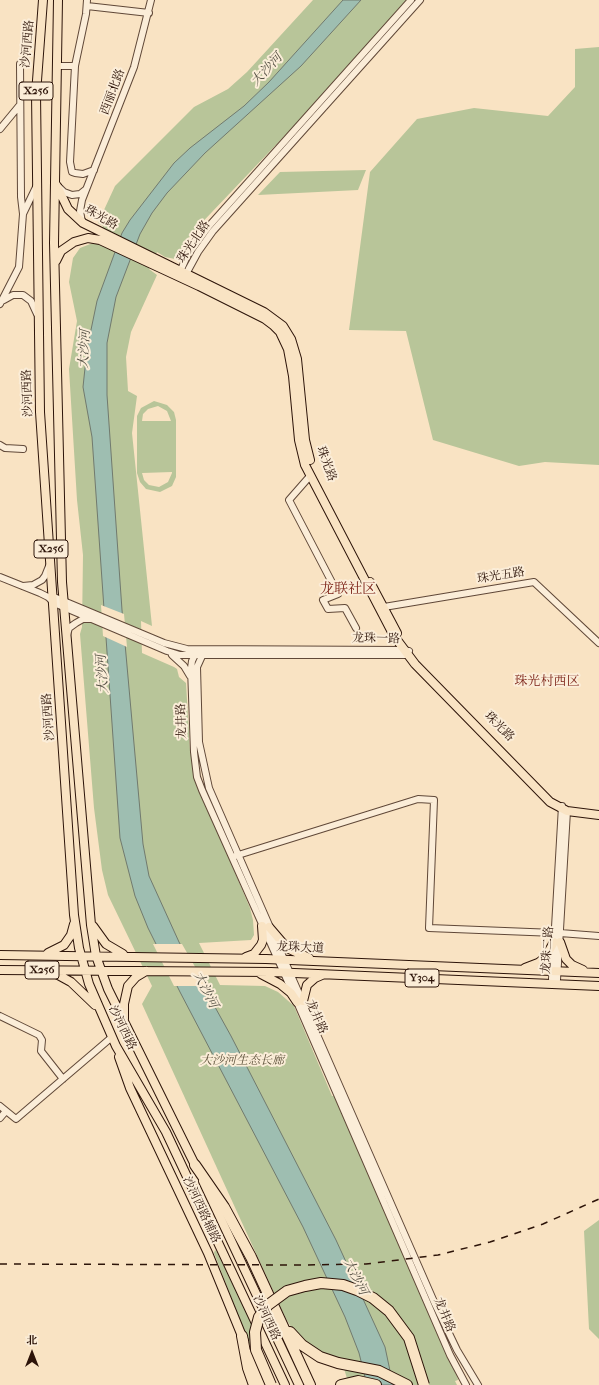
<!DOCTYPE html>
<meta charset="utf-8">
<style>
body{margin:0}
#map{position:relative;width:599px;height:1385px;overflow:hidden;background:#f9e3c3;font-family:"IM FELL French Canon","Noto Serif SC",serif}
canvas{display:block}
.north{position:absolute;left:12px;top:1333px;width:40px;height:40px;-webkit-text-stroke:3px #fbedd8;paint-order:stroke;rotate:0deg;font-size:11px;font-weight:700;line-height:16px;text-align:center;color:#2d1409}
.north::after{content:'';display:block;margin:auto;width:14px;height:18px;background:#2d1409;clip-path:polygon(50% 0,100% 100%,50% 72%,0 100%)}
</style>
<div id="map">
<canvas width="599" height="1385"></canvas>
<div class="north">北</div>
</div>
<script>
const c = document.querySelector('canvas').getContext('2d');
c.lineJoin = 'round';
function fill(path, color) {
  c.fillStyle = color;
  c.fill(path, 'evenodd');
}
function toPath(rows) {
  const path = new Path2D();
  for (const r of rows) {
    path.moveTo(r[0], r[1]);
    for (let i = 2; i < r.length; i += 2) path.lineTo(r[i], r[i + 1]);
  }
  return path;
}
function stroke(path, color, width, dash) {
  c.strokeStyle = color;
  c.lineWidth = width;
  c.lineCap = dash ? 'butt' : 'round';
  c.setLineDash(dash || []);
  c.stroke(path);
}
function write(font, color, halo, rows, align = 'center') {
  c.font = font + ' "IM FELL French Canon","Noto Serif SC",serif';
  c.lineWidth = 4;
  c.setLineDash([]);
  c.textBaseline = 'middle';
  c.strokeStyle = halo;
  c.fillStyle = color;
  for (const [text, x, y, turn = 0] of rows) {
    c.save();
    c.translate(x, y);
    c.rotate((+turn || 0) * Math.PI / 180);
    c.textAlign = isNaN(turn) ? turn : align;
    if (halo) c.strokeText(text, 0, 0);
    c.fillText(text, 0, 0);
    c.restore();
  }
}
fill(toPath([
 [313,0,407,0,292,128,192,233,175,259,165,257,157,252,149,269,157,275,131,332,126,357,128,391,137,396,132,433,152,626,141,621,142,653,174,667,177,669,179,677,186,683,190,750,196,781,250,908,253,920,254,935,251,940,199,943,220,985,265,986,278,992,294,1006,332,1096,336,1096,457,1373,458,1380,455,1381,457,1385,349,1385,342,1362,313,1350,293,1330,286,1319,142,1004,152,986,108,895,102,870,94,808,80,634,82,627,83,555,77,500,69,369,77,321,69,282,73,258,80,248,98,241,103,226,98,223,115,186,194,107,228,89,247,72],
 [599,47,599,465,545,462,519,466,433,440,406,331,349,330,370,172,417,119,474,108,548,116,575,87,575,49],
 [366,170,358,190,258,195,280,172],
 [154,401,167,405,174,412,176,420,176,477,172,486,160,492,146,489,140,482,137,473,137,416,141,408],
 [158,406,167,411,171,421,142,421,143,414,148,409],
 [142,473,172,472,172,473,168,482,159,487,149,485,144,480],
 [599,1220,599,1339,589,1329,584,1231],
 [215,1250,217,1252,253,1327,254,1356,214,1253]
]), '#b8c599');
const water = toPath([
 [343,0,361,0,301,66,205,153,167,193,152,213,140,234,116,297,107,343,107,395,122,610,143,844,149,876,179,942,231,1036,336,1240,385,1347,393,1385,367,1385,359,1353,345,1317,303,1227,180,992,148,928,135,896,120,838,92,437,83,387,87,349,97,301,122,233,130,220,174,163,190,148,244,106,269,82,343,0]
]);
fill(water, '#9ebeb1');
stroke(water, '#717a6e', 1);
fill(toPath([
 [101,605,124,614,127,647,103,636],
 [153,944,182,944,206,986,174,986]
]), '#f9e3c3');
const minor = toPath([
 [87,0,86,14,75,66,70,162,72,172,75,173,83,174,94,170],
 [87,6,149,13],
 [20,64,21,197,23,214],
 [57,66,75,66],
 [0,129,19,106],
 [60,188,64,192,72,195,80,194,85,190],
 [82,222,80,211,82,200,134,67,151,0],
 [179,274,187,256,209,226,411,0],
 [182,275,186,274,198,252,213,231,420,0],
 [4,300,13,295,23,295,31,301,37,314],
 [0,304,19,267,23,214,37,185],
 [0,445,5,448,23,449],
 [310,476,289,500,338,594,323,600,328,609,345,608,356,628],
 [0,577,40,593,48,597,54,603,167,651,180,655,407,655,409,651,402,650,187,649,164,643,54,597,48,597],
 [23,586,33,585,42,580,45,576,49,566],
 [384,607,534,582,599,643],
 [67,635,69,628,76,623,83,619,90,619],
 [196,653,192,661,191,668,194,752,197,777,202,790,297,1002,450,1355,466,1385],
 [172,655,184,666,190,676],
 [202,656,197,667,199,742,209,788,435,1304,457,1350,478,1385],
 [235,856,418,799,434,800,429,928,555,933],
 [560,933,599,936],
 [554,984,552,979,562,806],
 [554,984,557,980,567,811],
 [0,1016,39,1035,42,1040,41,1051,63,1079],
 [0,1106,16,1119,112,1037],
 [0,1118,6,1111]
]);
const major = toPath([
 [43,0,36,94,40,412,74,915,79,948,89,984,116,1046,166,1132,285,1385],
 [58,0,54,243,62,582,91,925,96,956,108,989,197,1169],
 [57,186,68,209,83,223,264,312,283,326,291,339,297,359,305,440,310,460],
 [56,261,61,251,74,242,88,238,100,240,199,286,265,319,273,325,280,332,288,349,293,376,299,440,305,465,394,636,415,664,550,802,567,811,599,815],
 [370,582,397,633],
 [93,926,106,944,123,954],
 [269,927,287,948,309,958],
 [560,942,566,959,572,965,583,970],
 [48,953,64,945,71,935,74,924],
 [0,955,266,959,599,973],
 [246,957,254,954,261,945,263,940,262,926],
 [525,968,538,963,545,958,554,942],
 [0,970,271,972,599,986],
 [51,971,71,982,95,1005],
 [261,974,280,984,291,993,297,1002],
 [303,1001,307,985,315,978,322,975],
 [124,1019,124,1004,128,986,136,977,146,971],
 [119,1057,130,1088,208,1253,244,1341],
 [203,1181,299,1385],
 [249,1354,261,1385]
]);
const highway = toPath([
 [195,1165,224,1207,251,1257,310,1385],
 [290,1332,302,1345,320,1357,338,1363,379,1371,407,1385],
 [242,1336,248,1368,254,1385],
 [341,1385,358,1381,376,1385]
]);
stroke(minor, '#604838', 8);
stroke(major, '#2d1409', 10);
stroke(highway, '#2d1409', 12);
stroke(minor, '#fbedd8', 6);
stroke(major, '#f9e3c3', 8);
stroke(highway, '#f9e3c3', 10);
stroke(toPath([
 [0,1264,304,1265,366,1264,438,1255,490,1242,543,1224,599,1199]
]), '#2d1409', 1.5, [7, 7]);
const highwayBridge = toPath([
 [271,1385,256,1350,255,1332,259,1317,268,1305,287,1291,305,1286,321,1283,343,1285,357,1290,373,1298,389,1311,409,1338,424,1385]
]);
stroke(highwayBridge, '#2d1409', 12, []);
stroke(highwayBridge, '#f9e3c3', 10);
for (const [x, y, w] of [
 [36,91,34],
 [51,549,34],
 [42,970,34],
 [422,978,34]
]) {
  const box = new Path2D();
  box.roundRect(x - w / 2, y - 9, w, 18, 3);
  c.fillStyle = '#fbedd8';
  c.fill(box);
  stroke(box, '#2d1409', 1);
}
write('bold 11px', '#2d1409', null, [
 ["X256",36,91],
 ["X256",51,549],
 ["X256",42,970],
 ["Y304",422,978]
]);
write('12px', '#2d1409', '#fbedd8', [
 ["沙河西路",28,44,-85],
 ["西丽北路",113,92,-69],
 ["珠光路",101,218,30],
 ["珠光北路",194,242,-56],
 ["沙河西路",28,393,-92],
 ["珠光路",326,464,70],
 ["珠光五路",501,576,-9],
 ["龙珠一路",376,639,1],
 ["沙河西路",49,717,-94],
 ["龙井路",182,721,-92],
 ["珠光路",499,727,45],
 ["龙珠大道",300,948,2],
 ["龙珠二路",548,950,-86],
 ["龙井路",316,1017,66],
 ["沙河西路",122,1028,64],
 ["沙河西路辅路",201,1210,65],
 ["龙井路",444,1315,67],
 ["沙河西路",266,1318,65]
]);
write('italic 12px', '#5e523b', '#fbedd8', [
 ["大沙河生态长廊",242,1061]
]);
write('italic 13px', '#555044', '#fbedd8', [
 ["大沙河",267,70,-47],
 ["大沙河",85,349,-87],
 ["大沙河",103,674,-94],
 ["大沙河",205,990,63],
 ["大沙河",355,1277,63]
]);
write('13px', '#7a1f14', '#fbedd8', [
 ["珠光村西区",547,682]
]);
write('14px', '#7a1f14', '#fbedd8', [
 ["龙联社区",348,590]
]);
</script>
